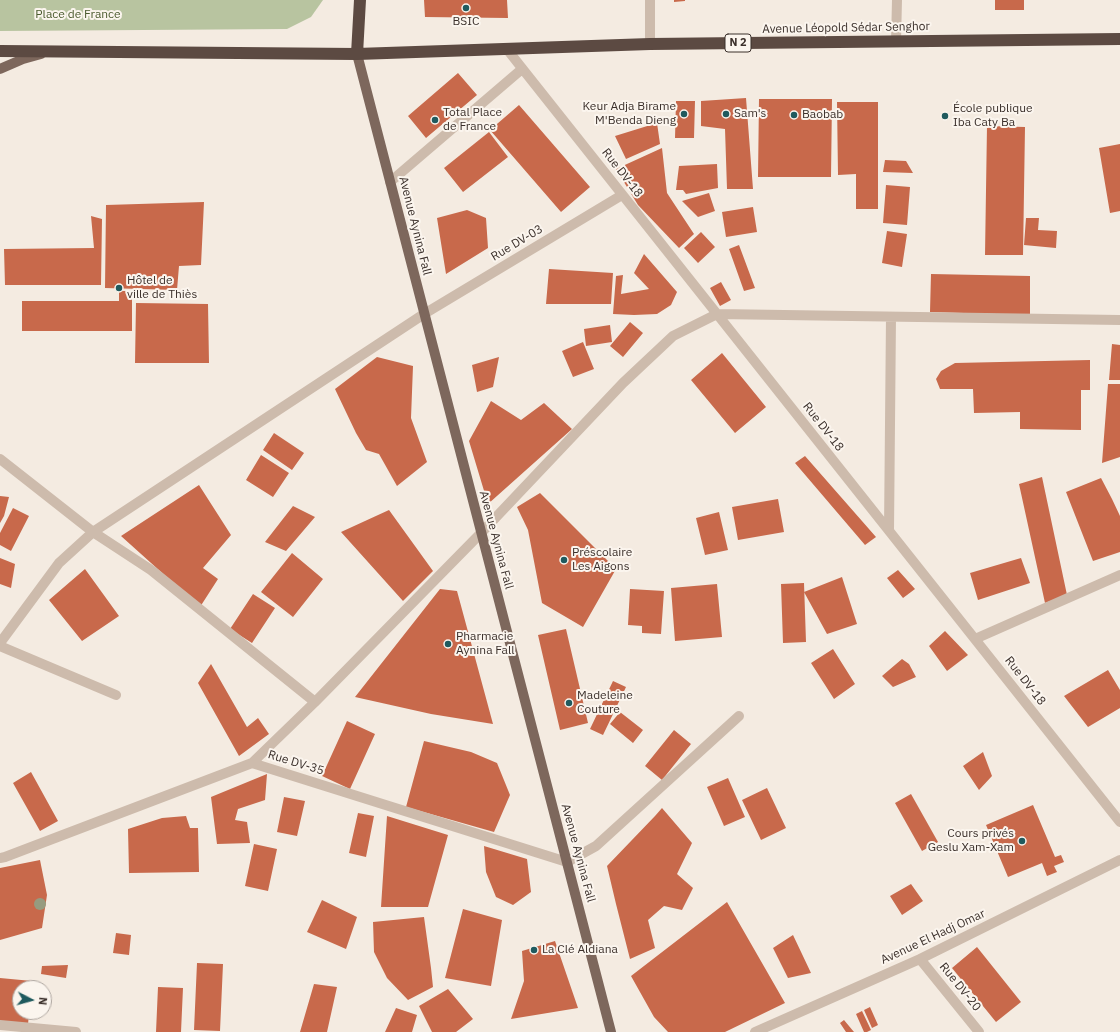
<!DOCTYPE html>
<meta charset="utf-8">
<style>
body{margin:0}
#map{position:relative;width:1120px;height:1032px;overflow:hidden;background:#f4ebe1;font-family:"IBM Plex Sans",sans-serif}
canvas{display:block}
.north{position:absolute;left:12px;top:980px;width:40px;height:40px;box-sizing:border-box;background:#fbf5ee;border:1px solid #aea6a0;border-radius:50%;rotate:96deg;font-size:11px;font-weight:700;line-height:16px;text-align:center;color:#3b302b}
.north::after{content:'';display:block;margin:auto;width:14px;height:18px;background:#1f5a5e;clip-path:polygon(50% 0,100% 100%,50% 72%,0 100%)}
</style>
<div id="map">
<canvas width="1120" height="1032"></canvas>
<div class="north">N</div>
</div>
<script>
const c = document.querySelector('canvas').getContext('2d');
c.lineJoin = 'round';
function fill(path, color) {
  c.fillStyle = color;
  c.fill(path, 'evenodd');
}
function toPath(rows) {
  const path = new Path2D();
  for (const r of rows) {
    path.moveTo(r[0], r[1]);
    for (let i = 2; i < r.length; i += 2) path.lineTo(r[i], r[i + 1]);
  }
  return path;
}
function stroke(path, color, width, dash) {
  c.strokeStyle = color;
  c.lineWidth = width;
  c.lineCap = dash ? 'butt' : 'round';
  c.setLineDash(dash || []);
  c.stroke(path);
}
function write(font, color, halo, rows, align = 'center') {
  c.font = font + ' "IBM Plex Sans",sans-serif';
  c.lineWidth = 4;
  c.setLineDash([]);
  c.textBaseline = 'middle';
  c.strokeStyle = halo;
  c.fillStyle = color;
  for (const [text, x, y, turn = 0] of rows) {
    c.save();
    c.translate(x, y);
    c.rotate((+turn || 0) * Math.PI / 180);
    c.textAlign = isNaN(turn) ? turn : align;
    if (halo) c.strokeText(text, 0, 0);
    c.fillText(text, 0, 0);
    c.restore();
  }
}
fill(toPath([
 [0,0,323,0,311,17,287,29,0,31]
]), '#b8c4a0');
fill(toPath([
 [424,0,507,0,508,18,425,17],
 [674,0,685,0,685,1,674,2],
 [995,0,1024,0,1024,10,995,10],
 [458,73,477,95,426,138,408,116],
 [746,98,753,189,727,189,725,129,701,126,701,101],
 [759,99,832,99,831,177,758,177],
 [676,101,695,101,694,138,675,138],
 [837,102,878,102,878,209,856,209,856,174,838,175],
 [519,105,590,187,561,212,490,130],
 [657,123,660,144,626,159,615,136],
 [987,126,1025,127,1023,255,985,255],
 [489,132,508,157,463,192,444,168],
 [1120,144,1120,211,1110,213,1099,148],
 [662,148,667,193,694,234,679,248,638,205,616,169],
 [885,160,906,161,913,173,883,172],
 [717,164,718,188,686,194,683,190,676,190,679,166],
 [886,185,910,187,907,225,883,223],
 [709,193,715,211,698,217,682,201],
 [204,202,201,265,179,266,177,290,105,288,106,205],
 [753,207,757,232,726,237,722,212],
 [467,210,486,218,488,248,446,274,437,218],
 [91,216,102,219,101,285,5,285,4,249,94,248],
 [1026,218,1039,218,1038,230,1057,231,1056,248,1024,245],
 [887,231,907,234,902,267,882,263],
 [701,232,715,247,698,263,684,248],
 [739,245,755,288,744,291,729,249],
 [644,254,677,292,671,305,657,314,634,315,613,314,616,276,623,275,621,294,649,289,634,273],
 [549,269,613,273,611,304,546,304],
 [931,274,1030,276,1030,315,930,312],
 [721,282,731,300,720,306,710,288],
 [119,291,132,291,132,331,22,331,22,301,119,301],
 [136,303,208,304,209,363,135,363],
 [630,322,643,333,623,357,610,346],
 [610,325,612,342,586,346,584,329],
 [583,342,594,369,573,377,562,351],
 [1112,344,1120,345,1120,380,1109,380],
 [722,353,766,407,735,433,691,380],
 [377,357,413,366,411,418,427,462,397,486,379,454,366,450,356,433,335,389],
 [499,357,493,387,477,392,472,365],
 [1090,360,1090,390,1081,390,1081,430,1020,429,1020,412,974,413,973,389,940,389,936,379,941,371,955,363],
 [1108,384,1120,384,1120,457,1102,463],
 [491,401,521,420,544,403,572,429,488,504,469,441],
 [274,433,304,453,292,470,263,450],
 [261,455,289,473,273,497,246,480],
 [805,456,876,537,865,545,795,463],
 [1042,477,1067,595,1045,603,1019,484],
 [1101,478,1112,499,1120,516,1120,552,1093,561,1066,492],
 [199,485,231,535,203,568,218,579,200,607,121,536],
 [540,493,616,569,583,627,542,603,528,530,517,507],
 [0,496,9,497,4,516,0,523],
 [778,499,784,532,738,540,732,507],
 [293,506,315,517,286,551,265,542],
 [13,508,29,516,11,551,0,545,0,533],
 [389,510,433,571,403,601,341,532],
 [719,512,728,550,705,555,696,518],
 [292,553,323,579,293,617,261,592],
 [0,558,15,564,11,588,0,584],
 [1021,558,1030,583,978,600,970,573],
 [85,569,119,616,82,641,49,600],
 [898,570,915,589,903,598,887,578],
 [842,577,857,624,827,634,804,592],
 [804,583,806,642,783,643,781,584],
 [717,584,722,637,675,641,671,588],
 [440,589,457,591,493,724,431,714,355,697],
 [630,589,664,591,661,634,642,633,642,626,628,625],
 [253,594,275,608,252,643,230,629],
 [566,629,588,723,560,730,538,635],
 [945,631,968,655,947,671,929,646],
 [833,649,855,684,834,699,811,663],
 [902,659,909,664,916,677,893,687,882,676],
 [211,664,247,727,258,718,269,734,239,756,198,683],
 [1108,670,1120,690,1120,708,1088,727,1064,696],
 [613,681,626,687,603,735,590,729],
 [620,712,643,730,633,743,610,724],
 [347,721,375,734,350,789,322,776],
 [674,730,691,744,662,780,645,766],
 [424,741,471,752,497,763,510,795,494,832,406,807],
 [983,752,992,776,979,790,963,766],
 [31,772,58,821,40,831,13,783],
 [267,774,265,800,238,809,235,820,247,822,250,843,217,844,211,797],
 [728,778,745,817,724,826,707,787],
 [767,788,786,828,761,840,742,800],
 [911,794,938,842,922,851,895,803],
 [284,797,305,801,297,836,277,832],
 [1033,805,1055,857,1061,855,1064,862,1054,866,1057,872,1047,876,1042,863,1008,877,986,825],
 [662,808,692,843,677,874,693,888,682,910,664,906,648,920,655,948,630,959,616,904,607,866,655,816],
 [358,813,374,816,366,857,349,853],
 [186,816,190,828,198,828,199,872,129,873,128,829,162,818],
 [387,816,448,835,428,907,381,907],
 [254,844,277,849,268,891,245,886],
 [484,846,527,859,531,892,513,905,496,897,486,872],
 [40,860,47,895,42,928,0,940,0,868],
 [911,884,923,901,902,915,890,896],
 [322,900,357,917,346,949,307,932],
 [727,902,785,1003,725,1032,668,1032,654,1017,631,976],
 [463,909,502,920,491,986,445,978],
 [424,917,431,968,433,987,408,1000,387,978,374,952,373,922],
 [116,933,131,935,129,955,113,953],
 [793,935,811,973,788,978,773,948],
 [555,941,578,1008,511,1019,524,981,522,951],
 [977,947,1021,1002,996,1022,952,968],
 [197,963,223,964,220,1031,194,1030],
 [68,965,66,978,41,974,42,966],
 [0,978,32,981,32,988,20,988,20,1012,29,1012,28,1025,0,1022],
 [314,984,337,987,327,1032,300,1032],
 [158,987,183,988,181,1032,156,1032],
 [448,989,473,1019,456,1032,432,1032,419,1006],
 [870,1007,878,1025,872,1028,864,1010],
 [396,1008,417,1015,412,1032,385,1032],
 [862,1011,871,1030,867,1032,864,1032,856,1014],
 [844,1020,854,1032,846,1032,840,1023]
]), '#c8694b');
stroke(toPath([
 [650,0,650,44],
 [896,42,897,0],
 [506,48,1120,822],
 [390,182,522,69],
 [0,459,93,532,151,570,315,702],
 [889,530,891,317],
 [975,639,1120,575],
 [0,643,59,563,93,532,424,314,622,195],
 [0,646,116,695],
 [252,763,315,702,481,533,623,383,673,336,717,314,1120,320],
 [0,858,5,857,252,763,567,862,596,846,739,716],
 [920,959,979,1032],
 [0,1025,76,1032],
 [755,1032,920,959,1120,860]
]), '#cdbbac', 10);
stroke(toPath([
 [357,54,611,1032],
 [0,69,23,59,41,54]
]), '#7d675c', 10);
stroke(toPath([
 [0,51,357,54,650,44,1120,39],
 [357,54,360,0]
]), '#5c4a42', 12);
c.fillStyle = '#969b7f';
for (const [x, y] of [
 [40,904]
]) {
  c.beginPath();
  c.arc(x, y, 6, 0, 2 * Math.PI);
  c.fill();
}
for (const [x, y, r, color] of [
 [466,8,4,"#1f5a5e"],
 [684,114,4,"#1f5a5e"],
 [726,114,4,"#1f5a5e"],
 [794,115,4,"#1f5a5e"],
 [945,116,4,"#1f5a5e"],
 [435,120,4,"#1f5a5e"],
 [119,288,4,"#1f5a5e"],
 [564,560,4,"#1f5a5e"],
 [448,644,4,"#1f5a5e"],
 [569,703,4,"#1f5a5e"],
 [1022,841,4,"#1f5a5e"],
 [534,950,4,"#1f5a5e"]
]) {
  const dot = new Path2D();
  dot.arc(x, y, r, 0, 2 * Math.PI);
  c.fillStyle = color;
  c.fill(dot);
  stroke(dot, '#fbf5ee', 1.5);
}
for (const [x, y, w] of [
 [738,43,26]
]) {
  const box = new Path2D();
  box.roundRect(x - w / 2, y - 9, w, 18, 3);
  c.fillStyle = '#fbf5ee';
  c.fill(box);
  stroke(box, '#3b302b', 1);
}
write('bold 11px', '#3b302b', null, [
 ["N 2",738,43]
]);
write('12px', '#4a5a2e', '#fbf5ee', [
 ["Place de France",78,15]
]);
write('12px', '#3b302b', '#fbf5ee', [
 ["BSIC",466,22,"center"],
 ["Keur Adja Birame",676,107,"right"],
 ["M'Benda Dieng",676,121,"right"],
 ["École publique",953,109],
 ["Iba Caty Ba",953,123],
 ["Total Place",443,113],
 ["de France",443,127],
 ["Sam's",734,114],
 ["Baobab",802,115],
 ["Hôtel de",127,281],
 ["ville de Thiès",127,295],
 ["Préscolaire",572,553],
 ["Les Aigons",572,567],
 ["Pharmacie",456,637],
 ["Aynina Fall",456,651],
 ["Madeleine",577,696],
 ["Couture",577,710],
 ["Cours privés",1014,834,"right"],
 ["Geslu Xam-Xam",1014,848,"right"],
 ["La Clé Aldiana",542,950]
], 'left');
write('12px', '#3b302b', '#fbf5ee', [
 ["Avenue Léopold Sédar Senghor",846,28,-1],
 ["Rue DV-18",622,173,52],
 ["Avenue Aynina Fall",415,226,76],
 ["Rue DV-03",517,243,-31],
 ["Rue DV-18",823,427,52],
 ["Avenue Aynina Fall",496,540,75],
 ["Rue DV-18",1025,681,52],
 ["Rue DV-35",296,763,17],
 ["Avenue Aynina Fall",578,853,75],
 ["Avenue El Hadj Omar",933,937,-25],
 ["Rue DV-20",960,987,51]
]);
</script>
